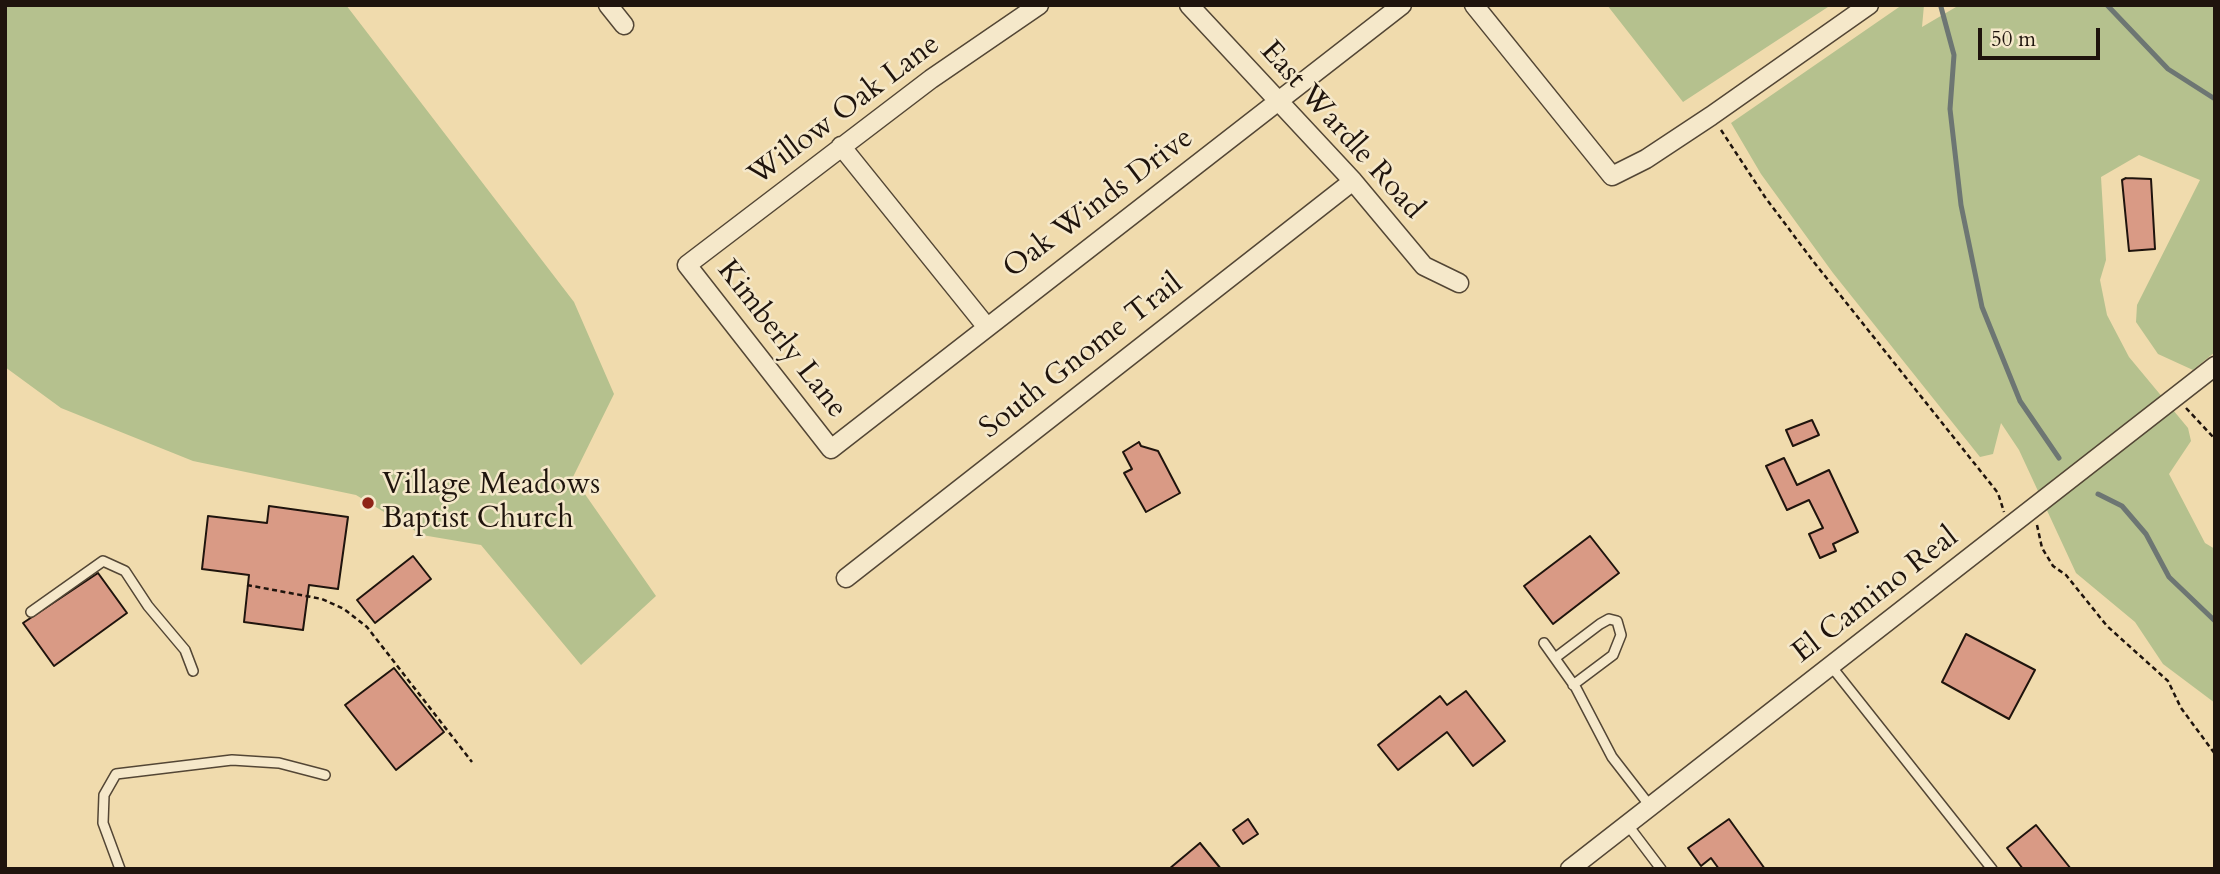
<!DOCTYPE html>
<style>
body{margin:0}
#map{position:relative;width:2220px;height:874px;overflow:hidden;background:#f0dbad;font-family:Cardo,serif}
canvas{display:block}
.frame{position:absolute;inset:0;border:7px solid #1f140d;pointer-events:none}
.scale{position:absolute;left:1978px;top:28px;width:122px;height:32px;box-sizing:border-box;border:4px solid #1f140d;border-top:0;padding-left:9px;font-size:21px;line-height:24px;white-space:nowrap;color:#1f140d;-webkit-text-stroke:5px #f5e8ca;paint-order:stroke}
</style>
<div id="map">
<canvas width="2220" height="874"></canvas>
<div class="frame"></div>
<div class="scale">50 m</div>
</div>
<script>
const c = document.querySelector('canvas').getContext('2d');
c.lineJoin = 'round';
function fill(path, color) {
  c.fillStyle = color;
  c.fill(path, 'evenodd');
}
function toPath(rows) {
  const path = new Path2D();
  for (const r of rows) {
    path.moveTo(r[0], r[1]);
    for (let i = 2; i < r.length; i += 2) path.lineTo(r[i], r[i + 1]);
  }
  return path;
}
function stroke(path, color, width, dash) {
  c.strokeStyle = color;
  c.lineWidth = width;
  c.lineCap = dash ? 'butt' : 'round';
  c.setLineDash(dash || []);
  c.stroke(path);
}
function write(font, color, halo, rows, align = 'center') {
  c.font = font + ' Cardo,serif';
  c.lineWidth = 5;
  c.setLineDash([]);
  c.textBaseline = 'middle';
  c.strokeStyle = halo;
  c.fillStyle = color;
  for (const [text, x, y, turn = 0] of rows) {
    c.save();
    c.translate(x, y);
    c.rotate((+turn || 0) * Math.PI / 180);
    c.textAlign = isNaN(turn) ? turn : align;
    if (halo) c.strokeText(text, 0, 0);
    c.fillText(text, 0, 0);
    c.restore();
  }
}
fill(toPath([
 [5,5,346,5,574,302,614,394,573,477,656,596,581,665,481,545,422,535,356,495,193,461,61,408,5,367],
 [1607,5,1831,5,1683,102],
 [1902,5,1924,5,1922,27,1956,7,1954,5,2215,5,2215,352,2193,370,2158,354,2136,322,2137,305,2200,180,2139,155,2101,177,2106,260,2100,280,2107,315,2129,357,2188,428,2191,441,2169,474,2205,543,2215,549,2215,703,2163,664,2135,622,2076,573,2019,450,2001,423,1993,454,1980,457,1833,273,1761,174,1731,123]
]), '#b5c18e');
stroke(toPath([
 [2107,5,2168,69,2215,99],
 [1941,7,1954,55,1950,109,1961,205,1982,307,2020,401,2059,458],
 [2098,494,2122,506,2146,534,2169,577,2215,621]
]), '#6d7673', 5);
const building = toPath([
 [2126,178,2151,179,2155,249,2129,251,2122,180,2126,178],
 [1812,420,1819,435,1793,446,1786,430,1812,420],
 [1139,442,1141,446,1158,451,1180,493,1146,512,1124,473,1132,469,1123,452,1139,442],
 [1784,458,1797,485,1829,470,1858,532,1833,544,1836,551,1820,558,1809,534,1823,528,1809,500,1787,510,1766,466,1784,458],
 [269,506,348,517,338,589,309,585,303,630,244,622,249,575,202,569,208,516,267,523,269,506],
 [1590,536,1619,573,1553,624,1524,586,1590,536],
 [413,556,431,579,375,623,357,600,413,556],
 [98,573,127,613,54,666,23,623,98,573],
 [1966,634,2035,670,2009,719,1942,682,1966,634],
 [394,668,444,732,396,770,345,705,394,668],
 [1466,691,1505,741,1473,766,1447,732,1398,770,1378,745,1440,696,1447,705,1466,691],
 [1248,819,1258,834,1243,844,1233,830,1248,819],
 [1729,819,1765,869,1719,869,1711,858,1701,866,1688,848,1729,819],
 [2036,825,2071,869,2023,869,2007,848,2036,825],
 [1200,843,1221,869,1169,869,1200,843]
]);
fill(building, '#d99a85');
stroke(building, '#1f140d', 2);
const lane = toPath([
 [31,612,103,561,125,571,148,606,185,650,193,671],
 [1544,643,1576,688,1612,757,1650,806],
 [1555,658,1600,624,1609,619,1617,621,1621,635,1613,655,1573,685],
 [1831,666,1992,869],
 [1627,824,1661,869],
 [120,869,103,823,104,795,116,774,232,760,279,763,325,775]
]);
const street = toPath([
 [608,5,624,25],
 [1039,5,931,79,687,265,831,449,1402,5],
 [1189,5,1353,181,1424,266,1459,283],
 [1474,5,1612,176,1646,159,1711,116,1869,5],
 [841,146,986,326],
 [846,578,1353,181],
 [1570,869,2215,366]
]);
stroke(lane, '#534635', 12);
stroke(street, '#534635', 21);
stroke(toPath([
 [1721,130,1765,197,1813,261,1998,493,2004,512],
 [2186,408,2215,439],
 [2037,525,2042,548,2053,566,2066,575,2107,626,2168,681,2181,708,2215,754],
 [247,585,322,599,344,609,367,627,472,762]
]), '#1f140d', 2.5, [5, 3.5]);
stroke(lane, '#f5e8ca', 9);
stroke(street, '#f5e8ca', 18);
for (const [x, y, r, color] of [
 [368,503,7,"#8f2418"]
]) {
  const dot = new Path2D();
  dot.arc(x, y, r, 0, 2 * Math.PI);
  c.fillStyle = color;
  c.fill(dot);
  stroke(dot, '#f5e8ca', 2.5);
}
write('30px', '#1f140d', '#f5e8ca', [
 ["Willow Oak Lane",845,111,-37],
 ["East Wardle Road",1341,131,48],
 ["Oak Winds Drive",1099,204,-37],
 ["Kimberly Lane",781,340,52],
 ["South Gnome Trail",1082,357,-38],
 ["El Camino Real",1876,596,-38]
]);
write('30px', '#1f140d', '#f5e8ca', [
 ["Village Meadows",382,486],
 ["Baptist Church",382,520]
], 'left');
</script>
